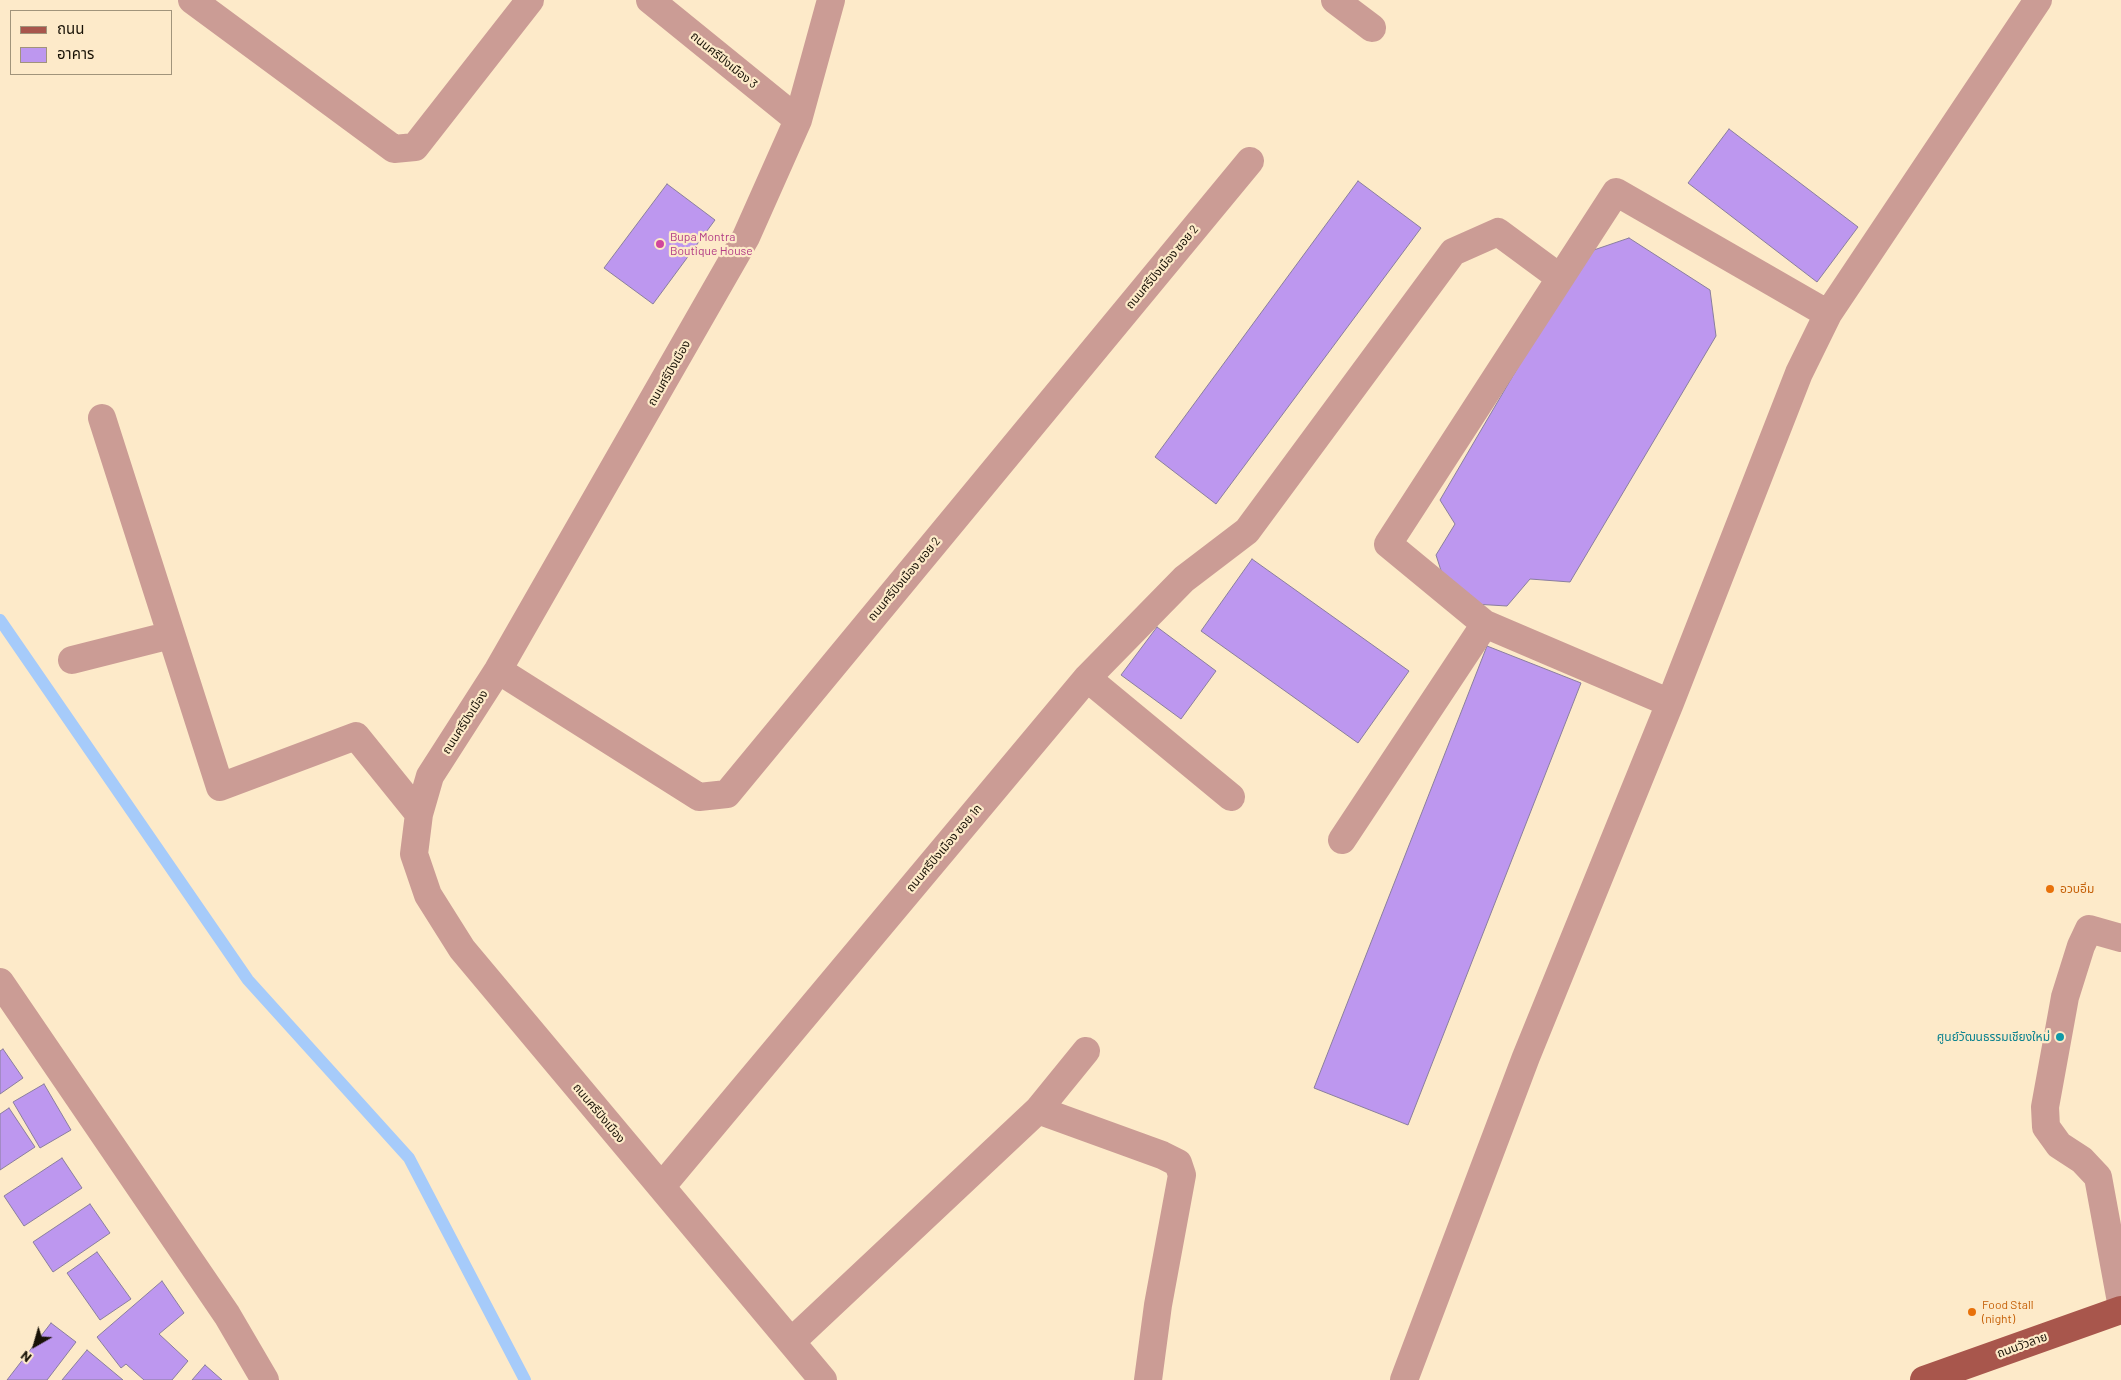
<!DOCTYPE html>
<meta charset="utf-8">
<style>
body{margin:0}
#map{position:relative;width:2121px;height:1380px;overflow:hidden;background:#fdeac9;font-family:Barlow,"Noto Sans Thai",sans-serif}
canvas{display:block}
.legend{position:absolute;left:10px;top:10px;width:162px;height:65px;box-sizing:border-box;background:#fdeac9;border:1px solid #a1947b;margin:0;padding:6px 9px;list-style:none;font-size:15px;color:#181206}
.legend li{display:flex;align-items:center;gap:10px;height:25px}
.legend b{width:25px;border:1px solid #a1947b}
.north{position:absolute;left:10px;top:1320px;width:50px;height:50px;-webkit-text-stroke:4px #fdeac9;paint-order:stroke;rotate:218deg;font-size:14px;font-weight:700;line-height:20px;text-align:center;color:#181206}
.north::after{content:'';display:block;margin:auto;width:18px;height:22px;background:#181206;clip-path:polygon(50% 0,100% 100%,50% 72%,0 100%)}
</style>
<div id="map">
<canvas width="2121" height="1380"></canvas>
<ul class="legend">
<li><b style="height:6px;background:#a8564c"></b>ถนน</li>
<li><b style="height:14px;background:#bd97ef"></b>อาคาร</li>
</ul>
<div class="north">N</div>
</div>
<script>
const c = document.querySelector('canvas').getContext('2d');
c.lineJoin = 'round';
function toPath(rows) {
  const path = new Path2D();
  for (const r of rows) {
    path.moveTo(r[0], r[1]);
    for (let i = 2; i < r.length; i += 2) path.lineTo(r[i], r[i + 1]);
  }
  return path;
}
function stroke(path, color, width, dash) {
  c.strokeStyle = color;
  c.lineWidth = width;
  c.lineCap = dash ? 'butt' : 'round';
  c.setLineDash(dash || []);
  c.stroke(path);
}
function fill(path, color) {
  c.fillStyle = color;
  c.fill(path, 'evenodd');
}
function write(font, color, halo, rows, align = 'center') {
  c.font = font + ' Barlow,"Noto Sans Thai",sans-serif';
  c.lineWidth = 4.5;
  c.setLineDash([]);
  c.textBaseline = 'middle';
  c.strokeStyle = halo;
  c.fillStyle = color;
  for (const [text, x, y, turn = 0] of rows) {
    c.save();
    c.translate(x, y);
    c.rotate((+turn || 0) * Math.PI / 180);
    c.textAlign = isNaN(turn) ? turn : align;
    if (halo) c.strokeText(text, 0, 0);
    c.fillText(text, 0, 0);
    c.restore();
  }
}
stroke(toPath([
 [0,620,248,980,409,1158,525,1380]
]), '#a6cbfa', 12);
const building = toPath([
 [1729,129,1858,227,1817,282,1688,183,1729,129],
 [1358,181,1421,228,1216,504,1155,457,1358,181],
 [667,184,715,220,653,304,604,268,667,184],
 [1629,238,1710,290,1716,336,1570,582,1530,579,1507,606,1474,604,1446,586,1436,555,1455,524,1440,500,1585,253,1629,238],
 [1252,559,1409,671,1358,743,1201,631,1252,559],
 [1157,627,1216,671,1181,719,1121,675,1157,627],
 [1487,646,1581,683,1408,1125,1314,1088,1487,646],
 [3,1049,23,1078,0,1094,0,1051,3,1049],
 [44,1084,71,1130,40,1148,13,1102,44,1084],
 [9,1108,35,1147,0,1170,0,1114,9,1108],
 [62,1158,82,1188,24,1226,4,1196,62,1158],
 [90,1204,110,1233,53,1272,33,1242,90,1204],
 [97,1252,131,1299,100,1320,67,1273,97,1252],
 [162,1281,184,1313,159,1334,188,1361,172,1380,144,1380,126,1364,121,1368,97,1337,162,1281],
 [51,1323,76,1342,47,1380,7,1380,51,1323],
 [87,1350,123,1380,62,1380,87,1350],
 [205,1365,222,1380,192,1380,205,1365]
]);
fill(building, '#bd97ef');
stroke(building, '#8a7e9d', 1);
stroke(toPath([
 [192,0,394,149,415,147,530,0],
 [650,0,798,120],
 [1335,0,1372,28],
 [102,418,220,787,356,736,419,814],
 [72,660,171,635],
 [498,670,699,797,727,794,1250,161],
 [1087,678,1231,797],
 [1670,703,1485,624,1388,544,1616,192,1828,314],
 [1342,840,1485,624],
 [2121,938,2089,929,2081,946,2065,997,2045,1107,2046,1127,2059,1145,2082,1160,2098,1177,2121,1302],
 [0,982,227,1315,265,1380],
 [1038,1110,1086,1051],
 [662,1186,1087,678,1184,579,1247,531,1453,252,1498,232,1559,277],
 [791,1342,1038,1110,1162,1155,1178,1163,1182,1175,1158,1305,1148,1380],
 [823,1380,462,949,428,895,414,854,419,814,430,776,498,670,746,237,798,120,831,0],
 [1404,1380,1526,1057,1670,703,1799,373,1828,314,2038,0]
]), '#cb9c95', 28);
stroke(toPath([
 [1924,1380,2121,1310]
]), '#a8564c', 28);
for (const [x, y, r, color] of [
 [660,244,5,"#d1479c"],
 [2050,889,5,"#e8710a"],
 [2060,1037,5,"#0f9aa8"],
 [1972,1312,5,"#e8710a"]
]) {
  const dot = new Path2D();
  dot.arc(x, y, r, 0, 2 * Math.PI);
  c.fillStyle = color;
  c.fill(dot);
  stroke(dot, '#fdeac9', 2);
}
write('12px', '#181206', '#fdeac9', [
 ["ถนนศรีปิงเมือง 3",724,60,39],
 ["ถนนศรีปิงเมือง ซอย 2",1162,267,-50],
 ["ถนนศรีปิงเมือง",669,373,-60],
 ["ถนนศรีปิงเมือง ซอย 2",904,579,-50],
 ["ถนนศรีปิงเมือง",465,722,-57],
 ["ถนนศรีปิงเมือง ซอย 1ก",944,848,-50],
 ["ถนนศรีปิงเมือง",599,1113,50],
 ["ถนนวัวลาย",2022,1345,-20]
]);
write('12px', '#b23c85', '#fdeac9', [
 ["Bupa Montra",670,237],
 ["Boutique House",670,251]
], 'left');
write('12px', '#c56008', '#fdeac9', [
 ["อวบอิ่ม",2060,889],
 ["Food Stall",1982,1305],
 ["(night)",1982,1319]
], 'left');
write('12px', '#0d838f', '#fdeac9', [
 ["ศูนย์วัฒนธรรมเชียงใหม่",2050,1037]
], 'right');
</script>
